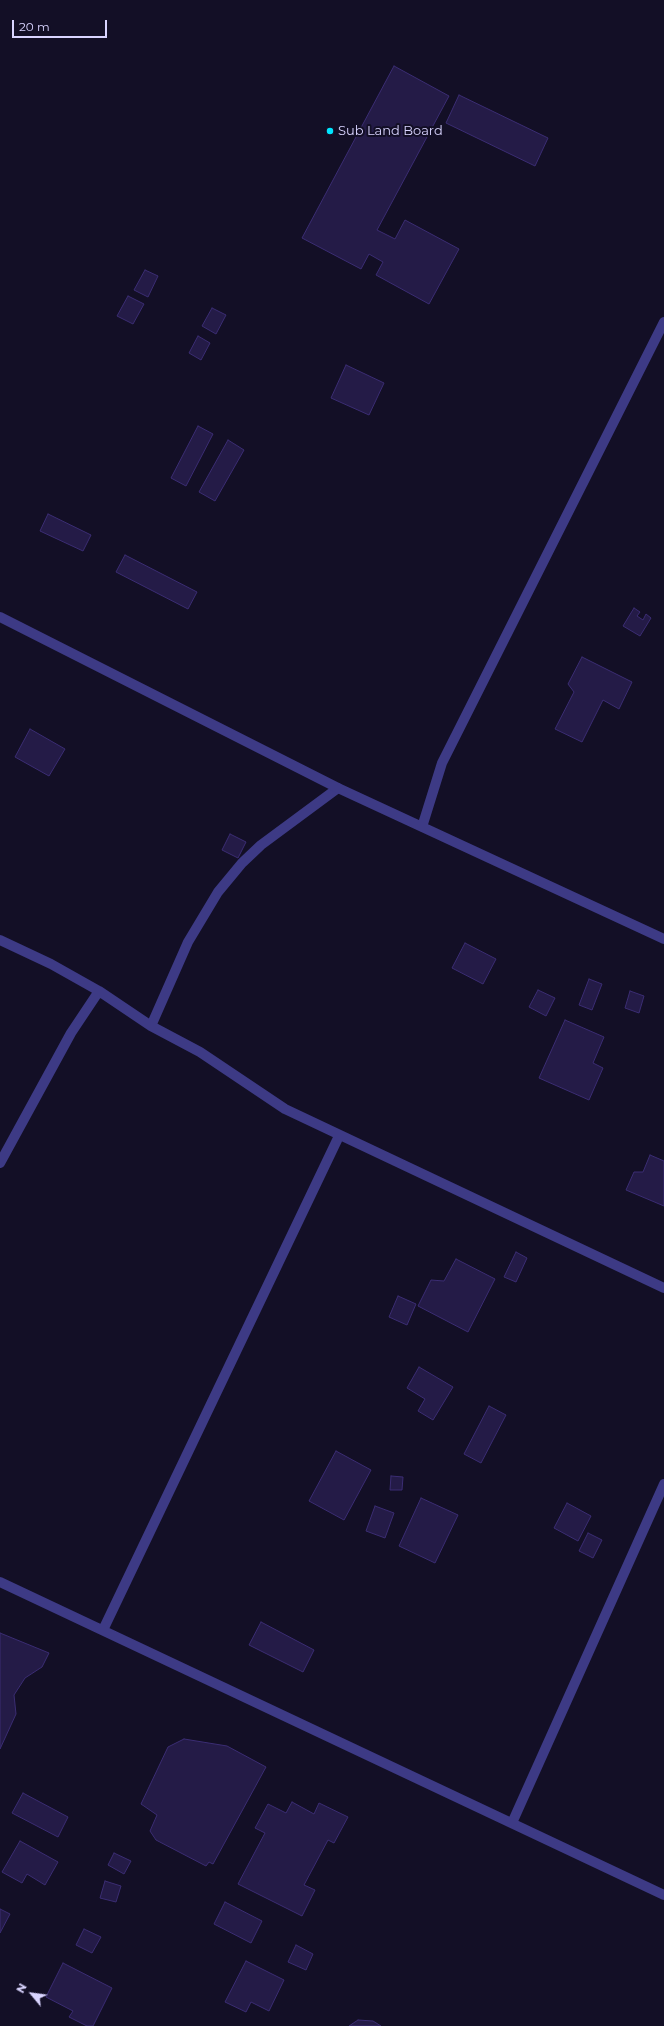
<!DOCTYPE html>
<style>
body{margin:0}
#map{position:relative;width:664px;height:2026px;overflow:hidden;background:#130f26;font-family:Montserrat,sans-serif}
canvas{display:block}
.north{position:absolute;left:12px;top:1974px;width:40px;height:40px;-webkit-text-stroke:3px #130f26;paint-order:stroke;rotate:299deg;font-size:11px;font-weight:700;line-height:16px;text-align:center;color:#d9d4ff}
.north::after{content:'';display:block;margin:auto;width:14px;height:18px;background:#d9d4ff;clip-path:polygon(50% 0,100% 100%,50% 72%,0 100%)}
.scale{position:absolute;left:12px;top:20px;width:95px;height:18px;box-sizing:border-box;border:2px solid #d9d4ff;border-top:0;padding-left:5px;font-size:12px;line-height:14px;white-space:nowrap;color:#d9d4ff;-webkit-text-stroke:3px #130f26;paint-order:stroke}
</style>
<div id="map">
<canvas width="664" height="2026"></canvas>
<div class="north">N</div>
<div class="scale">20 m</div>
</div>
<script>
const c = document.querySelector('canvas').getContext('2d');
c.lineJoin = 'round';
function fill(path, color) {
  c.fillStyle = color;
  c.fill(path, 'evenodd');
}
function toPath(rows) {
  const path = new Path2D();
  for (const r of rows) {
    path.moveTo(r[0], r[1]);
    for (let i = 2; i < r.length; i += 2) path.lineTo(r[i], r[i + 1]);
  }
  return path;
}
function stroke(path, color, width, dash) {
  c.strokeStyle = color;
  c.lineWidth = width;
  c.lineCap = dash ? 'butt' : 'round';
  c.setLineDash(dash || []);
  c.stroke(path);
}
function write(font, color, halo, rows, align = 'center') {
  c.font = font + ' Montserrat,sans-serif';
  c.lineWidth = 4;
  c.setLineDash([]);
  c.textBaseline = 'middle';
  c.strokeStyle = halo;
  c.fillStyle = color;
  for (const [text, x, y, turn = 0] of rows) {
    c.save();
    c.translate(x, y);
    c.rotate((+turn || 0) * Math.PI / 180);
    c.textAlign = isNaN(turn) ? turn : align;
    if (halo) c.strokeText(text, 0, 0);
    c.fillText(text, 0, 0);
    c.restore();
  }
}
const building = toPath([
 [394,66,449,96,377,230,395,239,405,220,459,249,429,304,376,275,383,262,369,254,361,269,302,238,394,66],
 [459,95,548,138,535,166,446,123,459,95],
 [145,270,158,276,148,297,134,290,145,270],
 [128,296,144,304,133,324,117,316,128,296],
 [212,308,226,315,216,334,202,326,212,308],
 [198,336,210,343,201,360,189,353,198,336],
 [346,365,384,383,369,415,331,398,346,365],
 [198,426,213,434,186,486,171,478,198,426],
 [228,440,244,450,215,501,199,492,228,440],
 [48,514,91,535,83,551,40,531,48,514],
 [125,555,197,592,188,609,116,572,125,555],
 [634,608,640,612,637,616,643,620,646,614,651,618,640,636,623,626,634,608],
 [582,657,632,682,619,709,603,700,582,742,555,729,574,692,568,684,582,657],
 [30,729,65,749,49,776,15,757,30,729],
 [230,834,246,842,238,858,222,850,230,834],
 [465,943,496,959,483,984,452,968,465,943],
 [589,979,602,984,592,1010,579,1005,589,979],
 [538,990,555,998,546,1016,529,1007,538,990],
 [630,991,644,996,639,1013,625,1008,630,991],
 [565,1020,604,1037,593,1063,603,1068,589,1100,539,1078,565,1020],
 [650,1155,664,1161,664,1206,626,1190,634,1172,643,1172,650,1155],
 [516,1252,527,1258,516,1282,504,1277,516,1252],
 [456,1259,495,1279,468,1332,418,1306,431,1280,444,1281,456,1259],
 [398,1296,416,1304,407,1325,389,1317,398,1296],
 [419,1367,453,1387,433,1420,418,1411,425,1399,407,1388,419,1367],
 [489,1406,506,1415,481,1463,464,1454,489,1406],
 [336,1451,371,1470,344,1520,309,1501,336,1451],
 [391,1476,403,1477,402,1490,390,1490,391,1476],
 [421,1498,458,1515,435,1563,399,1546,421,1498],
 [567,1503,591,1516,578,1541,554,1528,567,1503],
 [375,1506,394,1513,385,1538,366,1531,375,1506],
 [588,1533,602,1540,593,1558,579,1551,588,1533],
 [261,1622,314,1650,303,1672,249,1645,261,1622],
 [0,1633,49,1653,42,1667,25,1678,14,1695,16,1714,0,1749,0,1633],
 [184,1739,227,1746,266,1767,213,1864,209,1862,206,1866,156,1840,150,1831,157,1815,141,1804,168,1747,184,1739],
 [23,1793,68,1817,58,1837,12,1813,23,1793],
 [292,1802,314,1814,319,1803,348,1817,334,1843,328,1840,304,1885,315,1890,302,1916,238,1884,265,1833,255,1828,268,1804,286,1813,292,1802],
 [20,1841,58,1862,45,1885,27,1874,22,1883,2,1872,20,1841],
 [114,1853,131,1861,124,1874,108,1865,114,1853],
 [105,1881,121,1886,116,1902,100,1898,105,1881],
 [225,1902,262,1921,251,1943,214,1924,225,1902],
 [0,1909,10,1914,0,1933,0,1909],
 [84,1929,101,1937,92,1953,76,1945,84,1929],
 [296,1945,313,1954,306,1970,288,1962,296,1945],
 [246,1961,284,1980,269,2011,251,2002,246,2012,225,2002,246,1961],
 [63,1963,112,1988,93,2026,87,2026,69,2017,73,2011,46,1997,63,1963],
 [358,2020,373,2021,381,2026,349,2026,358,2020]
]);
fill(building, '#241b47');
stroke(building, '#3b2d73', 1);
stroke(toPath([
 [0,940,51,964,99,991,151,1026,200,1052,285,1109,664,1288],
 [151,1026,188,942,218,892,242,863,261,845,338,788],
 [0,1163,71,1033,99,991],
 [0,1582,664,1895],
 [103,1630,339,1136],
 [512,1823,664,1484]
]), '#3d3a85', 10);
stroke(toPath([
 [0,617,338,788,664,939],
 [422,827,442,763,664,322]
]), '#3d3a85', 10);
for (const [x, y, r, color] of [
 [330,131,4,"#00e5ff"]
]) {
  const dot = new Path2D();
  dot.arc(x, y, r, 0, 2 * Math.PI);
  c.fillStyle = color;
  c.fill(dot);
  stroke(dot, '#130f26', 1.5);
}
write('13px', '#d9d4ff', '#130f26', [
 ["Sub Land Board",338,131]
], 'left');
</script>
